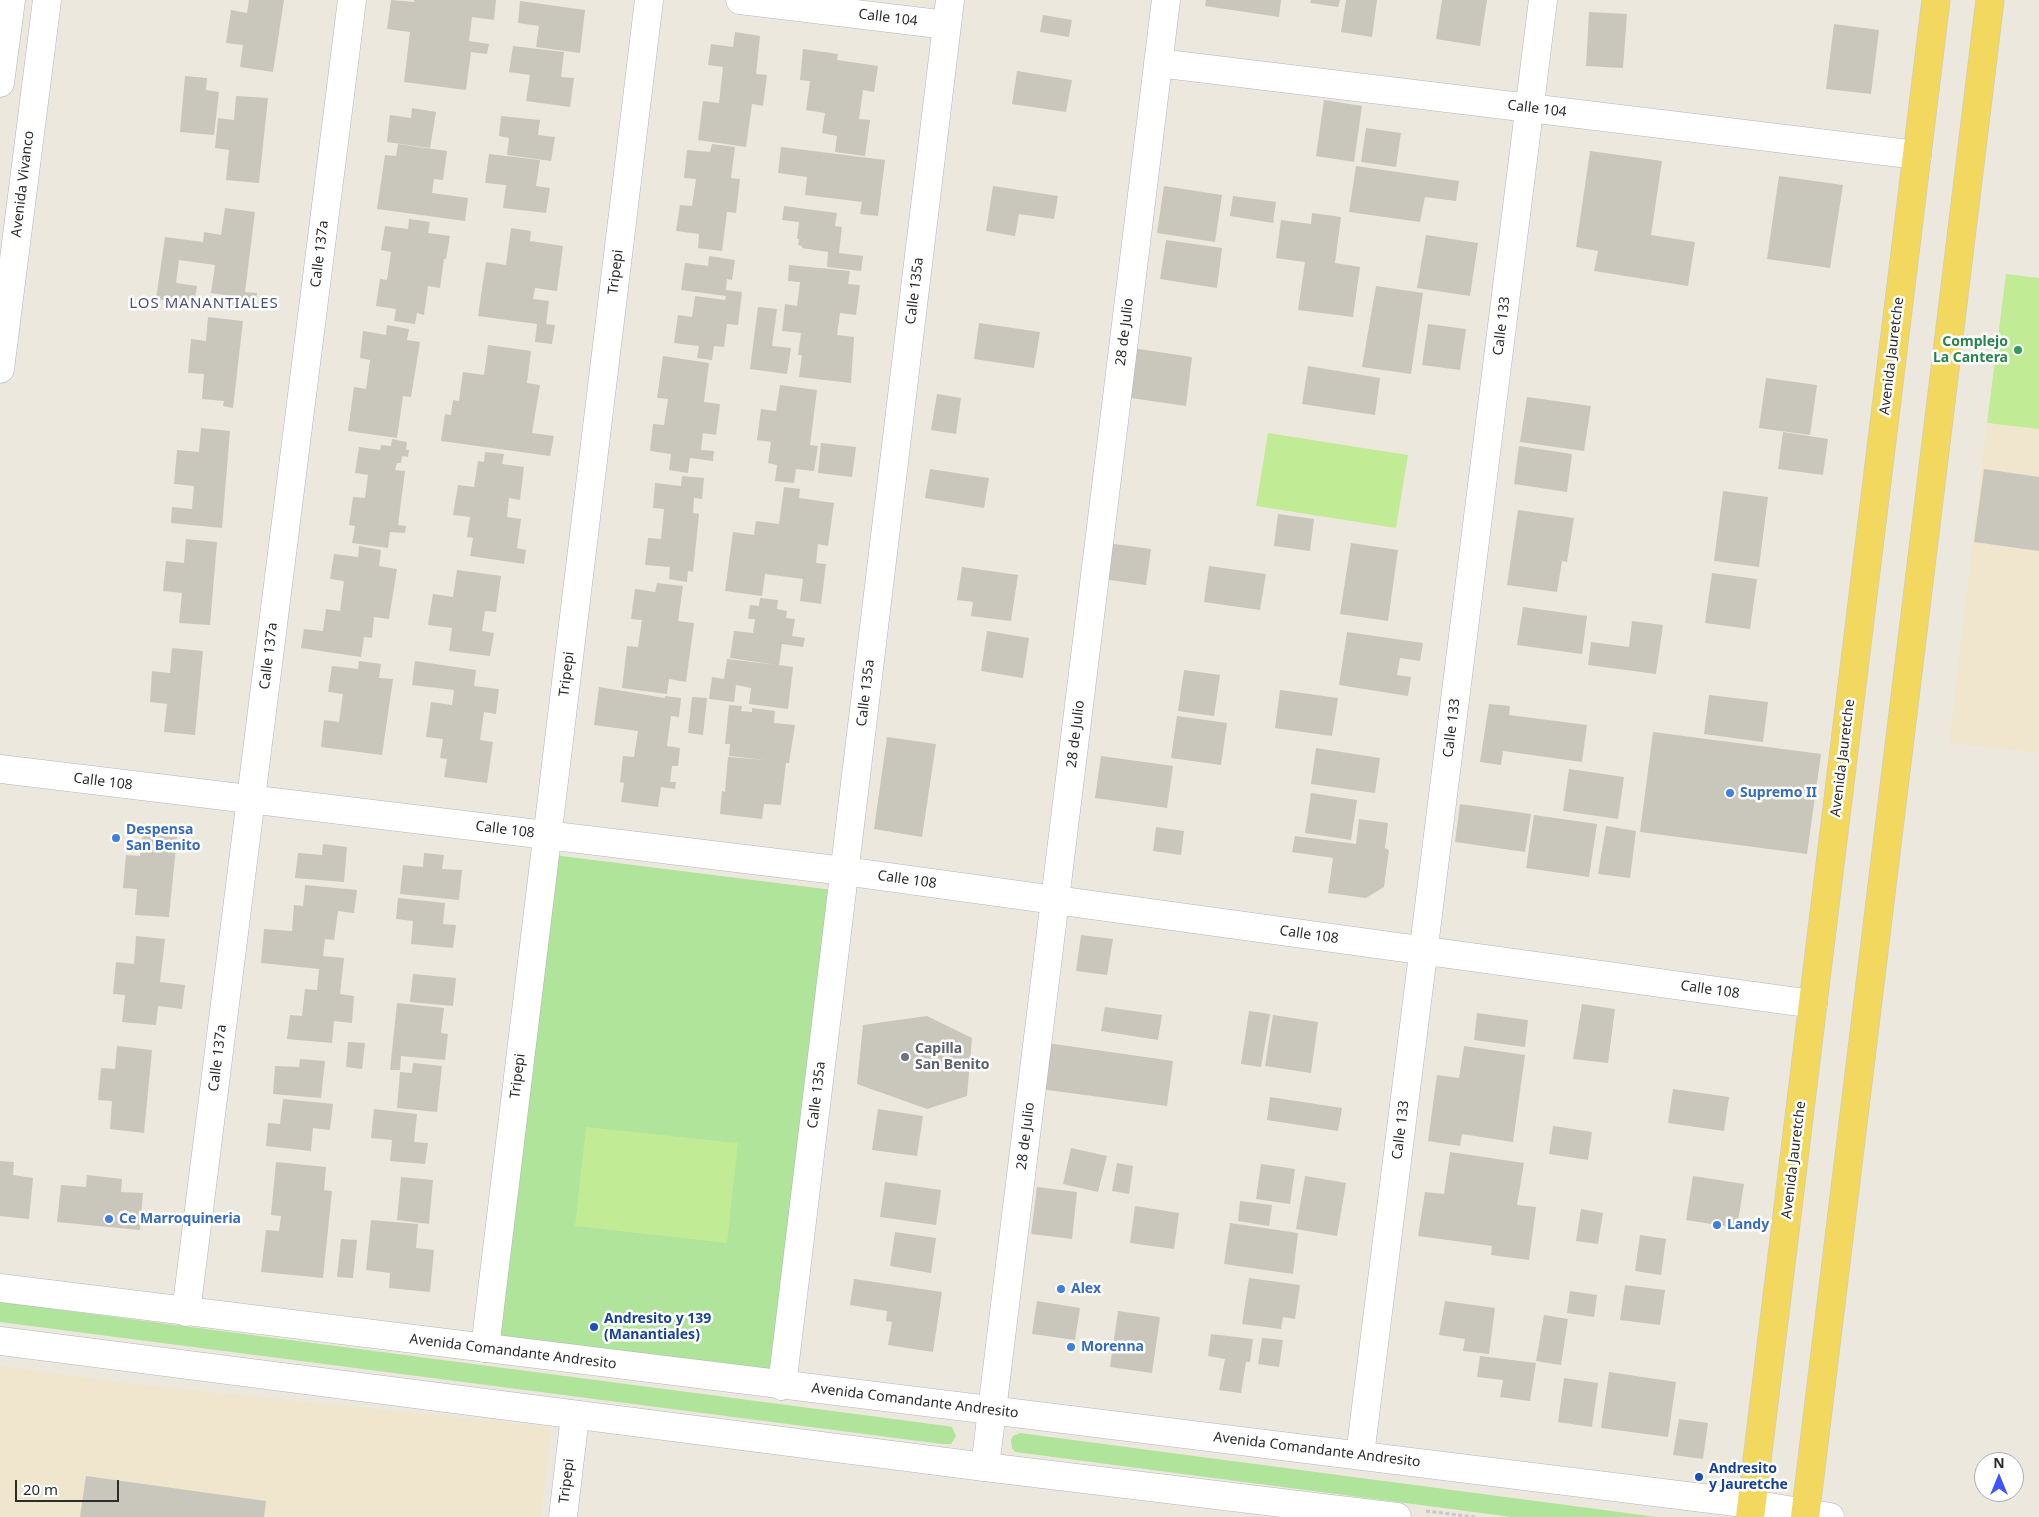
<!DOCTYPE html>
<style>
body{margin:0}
#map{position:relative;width:2039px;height:1517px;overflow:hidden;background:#ede8de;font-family:"Noto Sans",sans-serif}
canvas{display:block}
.north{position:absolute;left:1974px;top:1452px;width:50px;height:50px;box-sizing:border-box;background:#fff;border:1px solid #ababab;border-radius:50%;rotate:0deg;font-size:14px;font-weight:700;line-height:20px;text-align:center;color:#2c2c2c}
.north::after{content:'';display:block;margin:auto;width:18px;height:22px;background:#3e55fb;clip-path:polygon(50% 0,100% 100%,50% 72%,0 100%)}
.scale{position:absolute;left:15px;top:1480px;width:104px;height:22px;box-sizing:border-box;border:2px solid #2c2c2c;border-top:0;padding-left:6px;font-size:15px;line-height:18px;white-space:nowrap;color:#2c2c2c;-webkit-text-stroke:4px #fff;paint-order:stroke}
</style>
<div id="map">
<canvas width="2039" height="1517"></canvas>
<div class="north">N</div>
<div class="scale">20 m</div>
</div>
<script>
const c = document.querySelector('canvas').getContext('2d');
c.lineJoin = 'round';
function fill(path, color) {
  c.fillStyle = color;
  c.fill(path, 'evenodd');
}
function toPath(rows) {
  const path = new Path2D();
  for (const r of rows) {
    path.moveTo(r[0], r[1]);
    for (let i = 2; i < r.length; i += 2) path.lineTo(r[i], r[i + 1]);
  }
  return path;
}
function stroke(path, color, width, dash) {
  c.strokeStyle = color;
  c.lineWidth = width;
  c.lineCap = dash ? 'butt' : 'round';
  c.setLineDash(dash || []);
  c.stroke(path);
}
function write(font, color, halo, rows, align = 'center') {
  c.font = font + ' "Noto Sans",sans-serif';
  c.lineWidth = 5;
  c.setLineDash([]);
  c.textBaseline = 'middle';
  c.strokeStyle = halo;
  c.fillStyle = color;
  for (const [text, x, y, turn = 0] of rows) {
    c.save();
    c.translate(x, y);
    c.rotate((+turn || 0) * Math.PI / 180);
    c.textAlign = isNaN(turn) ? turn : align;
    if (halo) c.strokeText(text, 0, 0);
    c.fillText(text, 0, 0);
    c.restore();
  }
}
fill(toPath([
 [1987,423,2039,429,2039,753,1949,743],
 [0,1366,133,1384,551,1427,541,1517,0,1517]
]), '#efe6cd');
fill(toPath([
 [554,855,833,890,779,1371,497,1335],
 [0,1302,947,1426,952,1427,956,1436,951,1444,942,1444,0,1322],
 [1020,1433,1657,1517,1512,1517,1015,1452,1012,1448,1011,1440,1013,1436]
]), '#afe49a');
fill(toPath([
 [2006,274,2039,278,2039,429,1987,423],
 [1268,433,1408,455,1396,528,1256,506],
 [586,1127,738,1143,727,1243,575,1226]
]), '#c2eb96');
fill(toPath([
 [249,0,284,0,273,72,240,67,243,45,226,43,231,10,247,13],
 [391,0,414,2,414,0,496,0,494,20,472,17,469,41,489,44,487,54,471,52,466,90,404,82,410,32,387,29],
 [1206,0,1281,0,1279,17,1205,6],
 [1311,0,1340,0,1338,7,1310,3],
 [1346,0,1377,0,1372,37,1341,32],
 [1442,0,1487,0,1480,46,1436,39],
 [520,1,585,10,580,53,536,47,539,26,518,23],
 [1589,12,1627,14,1623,68,1586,66],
 [1043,15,1072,20,1069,37,1040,32],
 [1834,24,1879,30,1871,94,1826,89],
 [735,32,760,36,756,74,767,75,763,106,752,104,746,147,698,140,703,101,719,103,723,67,708,65,711,44,733,47],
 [513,46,564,52,561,77,574,78,570,107,526,101,530,75,509,72],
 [803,49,838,54,837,60,878,66,874,92,863,90,859,119,870,120,865,156,835,152,837,136,822,133,825,113,806,110,810,81,800,80],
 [1017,71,1072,80,1066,112,1012,104],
 [185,76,207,78,206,90,219,92,214,135,180,132],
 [236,96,268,98,259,183,226,180,229,150,215,148,218,118,234,120],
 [1324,100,1362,106,1354,162,1316,156],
 [412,108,436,112,430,148,387,142,390,115,411,118],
 [501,116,540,120,538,135,555,137,551,161,507,155,509,138,499,136],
 [1366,128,1401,133,1396,167,1361,162],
 [398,144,447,151,443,180,434,179,432,193,468,198,465,221,377,209,385,155,396,156],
 [712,144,735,147,731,178,740,179,736,213,727,212,722,251,698,248,699,234,676,231,680,205,692,206,696,179,684,178,687,150,710,152],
 [781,147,885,160,878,216,860,214,862,202,805,195,807,177,778,173],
 [1590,151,1662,161,1651,235,1695,242,1688,286,1594,271,1598,251,1576,247],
 [489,154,540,160,536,186,550,188,546,213,503,208,506,185,485,183],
 [1356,166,1459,181,1456,201,1425,197,1420,222,1349,212],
 [1779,176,1843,185,1830,268,1767,259],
 [993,186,1058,196,1054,219,1019,214,1015,236,986,231],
 [1164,186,1222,195,1215,242,1157,233],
 [1233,196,1276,202,1273,223,1230,216],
 [784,206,837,213,835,226,842,227,839,253,863,256,861,271,827,267,828,252,802,248,802,246,798,245,799,239,797,239,799,222,782,220],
 [225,208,255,212,245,292,257,293,255,309,230,305,232,296,211,293,215,265,179,260,176,283,197,286,194,304,156,299,165,237,203,242,204,232,221,235],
 [1312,213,1341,217,1335,263,1360,267,1353,317,1298,310,1305,262,1276,258,1281,220,1311,224],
 [409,219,430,222,428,233,450,236,446,259,444,259,440,288,428,286,424,315,417,313,415,324,394,321,396,309,376,306,380,279,387,280,391,252,381,250,385,226,408,229],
 [511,228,531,231,530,241,563,246,557,291,535,288,533,299,549,301,546,324,555,325,552,344,535,342,537,324,478,316,486,262,506,265],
 [1426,235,1478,243,1470,296,1417,288],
 [1166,240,1222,248,1217,288,1160,279],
 [709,256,735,260,732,280,727,279,726,290,742,292,738,325,727,324,724,347,714,346,712,360,697,358,699,346,674,343,678,315,692,317,695,296,725,300,726,296,681,290,685,263,708,266],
 [789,265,850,271,848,284,860,285,856,315,840,313,837,335,854,337,851,383,799,377,802,355,798,355,801,333,782,331,785,304,797,306,800,282,788,281],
 [1376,286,1423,293,1411,374,1362,367],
 [758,307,777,309,772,346,791,348,787,374,750,369],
 [208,317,243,321,233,408,223,406,224,401,202,399,204,374,188,373,191,339,206,341],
 [979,323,1040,332,1034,368,974,359],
 [1428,324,1466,329,1460,370,1422,365],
 [387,325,409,329,407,340,420,342,411,397,403,396,397,438,348,431,354,387,366,389,370,360,360,358,363,331,386,335],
 [488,345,531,351,527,383,540,385,532,433,554,436,550,456,441,441,445,414,451,415,453,400,459,401,463,372,484,375],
 [1132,348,1192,357,1186,406,1124,397],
 [663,356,709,363,704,402,720,404,716,435,703,433,701,450,714,451,713,461,690,458,688,473,669,470,671,454,650,451,653,424,664,425,668,399,657,398],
 [1308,366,1380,378,1375,415,1302,404],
 [1766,378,1817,385,1810,435,1759,428],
 [780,385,817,390,810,445,818,446,814,471,796,469,794,483,775,481,777,465,768,463,771,442,757,440,761,409,776,411],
 [937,394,961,398,956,434,931,430],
 [1527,397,1591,406,1584,451,1520,442],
 [201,428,230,431,222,528,171,523,172,507,192,509,194,486,174,484,177,450,199,452],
 [1783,432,1828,439,1823,475,1778,469],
 [392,439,407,442,406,450,409,450,408,457,402,456,401,463,397,463,395,470,405,471,398,525,406,526,405,533,390,532,388,548,352,543,355,526,349,525,353,497,365,498,368,475,355,473,359,447,380,450,381,445,391,446],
 [821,443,856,447,852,477,818,473],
 [1519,446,1572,454,1567,492,1514,484],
 [485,452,504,454,502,464,524,467,520,500,509,498,507,517,521,519,517,548,526,550,524,564,470,556,473,538,467,537,470,517,453,515,458,485,474,487,478,461,484,462],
 [930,469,989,478,984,508,925,498],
 [1984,469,2039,477,2039,551,1974,542],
 [682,476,704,478,702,499,694,498,693,513,699,514,693,572,688,571,687,582,669,579,670,567,645,565,648,538,661,539,664,509,653,508,655,483,681,486],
 [784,487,800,489,799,498,834,503,828,546,818,544,816,563,826,564,821,604,800,601,803,579,765,574,762,596,725,591,733,532,754,535,756,521,779,524],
 [1723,491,1768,497,1759,567,1714,561],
 [1518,510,1574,518,1567,562,1562,561,1557,592,1507,585],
 [1278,514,1314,519,1310,551,1274,546],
 [186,539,217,542,210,625,179,623,182,593,163,591,166,561,184,563],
 [1100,542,1151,549,1146,585,1095,578],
 [1351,543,1398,550,1388,621,1340,614],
 [359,546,381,550,379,566,397,569,389,619,374,617,372,638,364,637,361,657,301,648,304,629,323,631,326,609,340,611,344,581,330,579,334,554,358,557],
 [1209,566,1266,574,1260,610,1204,602],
 [962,567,1018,575,1011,621,971,616,973,602,957,600],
 [457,570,501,576,496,612,485,611,482,631,494,633,490,656,449,651,452,628,428,625,433,594,453,597],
 [1712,573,1757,579,1750,629,1705,623],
 [657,583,683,586,678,621,694,623,686,682,669,679,667,694,622,688,627,646,638,647,642,620,631,619,635,589,655,592],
 [760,598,778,600,777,609,787,611,786,618,795,619,792,636,805,638,803,647,782,644,779,665,793,667,788,709,749,704,751,688,736,685,734,702,709,699,712,677,724,679,727,659,777,665,730,658,734,631,753,633,755,619,748,619,750,605,759,606],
 [1523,607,1587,616,1582,654,1517,645],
 [1632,621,1663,625,1656,674,1588,665,1591,642,1629,647],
 [987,631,1029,638,1023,678,981,671],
 [1347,632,1423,643,1420,661,1400,658,1397,675,1411,677,1408,696,1339,685],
 [172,648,203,651,195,735,164,732,167,704,150,702,152,671,170,673],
 [359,661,381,664,379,678,393,679,382,755,321,747,324,720,339,722,343,694,328,692,332,666,358,669],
 [415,661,476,670,474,686,499,689,496,714,484,712,480,740,493,742,487,783,444,777,447,759,440,758,443,739,426,737,431,702,452,705,454,690,412,685],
 [1184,670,1220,675,1214,716,1178,711],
 [599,687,665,698,665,696,681,698,679,717,671,716,667,746,680,748,678,766,672,766,670,782,676,782,675,789,661,787,658,807,621,802,624,783,620,782,623,756,634,757,638,731,594,725],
 [1280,690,1338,698,1332,736,1275,728],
 [1709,695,1768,702,1763,742,1704,734],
 [692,697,707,698,703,735,688,733],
 [1489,704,1510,706,1509,715,1587,725,1582,762,1503,751,1501,765,1480,762],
 [729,705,742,706,741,711,752,712,752,708,775,711,774,723,795,725,789,763,786,763,781,805,764,804,762,819,720,814,722,791,725,792,728,757,766,760,729,756,730,744,725,744],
 [1177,716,1227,723,1221,765,1171,758],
 [1653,732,1821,754,1807,854,1640,832],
 [887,737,936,744,922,837,874,829],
 [1316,748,1380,758,1375,793,1311,784],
 [1101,756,1173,766,1167,808,1095,798],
 [1569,769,1624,777,1618,819,1563,811],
 [1311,793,1357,800,1351,840,1305,833],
 [1460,804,1531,814,1525,852,1455,842],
 [1534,815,1597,824,1589,877,1526,868],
 [1359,819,1388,823,1385,848,1389,850,1384,887,1366,898,1328,893,1333,858,1292,852,1295,836,1356,844],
 [1606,826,1636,831,1630,878,1598,874],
 [1156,827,1184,831,1181,855,1153,851],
 [143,833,177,837,169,917,135,915,137,889,123,888,126,855,140,856],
 [323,844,347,847,344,882,295,878,298,853,322,855],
 [424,853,444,855,442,869,462,870,459,900,400,894,403,865,423,867],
 [305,885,357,890,354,913,338,911,334,940,325,939,323,956,344,958,340,994,354,996,352,1023,334,1021,332,1043,287,1039,290,1015,302,1016,305,989,317,990,319,969,261,963,264,929,292,931,294,905,303,906],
 [398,898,445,903,443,924,456,925,453,948,411,944,413,921,396,919],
 [1081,935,1113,939,1107,975,1076,971],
 [136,936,165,939,160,982,185,985,182,1009,158,1006,156,1025,122,1022,125,995,113,994,116,962,134,964],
 [413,974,456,978,453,1006,410,1002],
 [397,1003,444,1008,441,1033,448,1034,445,1060,401,1056,400,1070,390,1070],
 [1582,1004,1615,1009,1608,1063,1573,1059],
 [1105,1007,1162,1015,1158,1040,1101,1031],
 [1249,1011,1270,1014,1261,1067,1241,1064],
 [1477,1013,1528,1020,1525,1047,1474,1040],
 [1273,1015,1318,1022,1311,1073,1265,1066],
 [927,1016,972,1038,967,1096,927,1109,857,1084,863,1025],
 [348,1042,365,1043,362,1069,346,1067],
 [1047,1043,1173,1061,1167,1106,1040,1089],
 [117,1046,152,1050,144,1133,110,1129,112,1101,98,1100,101,1068,115,1069],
 [1464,1046,1525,1055,1513,1142,1462,1134,1460,1146,1428,1141,1437,1075,1459,1078],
 [300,1059,325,1061,321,1098,273,1094,275,1066,299,1067],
 [413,1063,442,1066,437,1112,397,1108,400,1072,412,1073],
 [1673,1089,1729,1097,1724,1131,1668,1123],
 [1270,1097,1342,1108,1338,1131,1267,1120],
 [283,1099,333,1104,330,1130,313,1128,311,1151,266,1146,268,1123,280,1124],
 [374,1109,417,1114,414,1142,428,1143,425,1164,390,1161,392,1140,371,1138],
 [878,1109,923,1116,917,1156,872,1150],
 [1553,1126,1592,1132,1588,1160,1549,1154],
 [1071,1148,1107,1156,1098,1192,1063,1184],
 [1450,1152,1524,1163,1517,1205,1536,1207,1529,1260,1491,1255,1492,1246,1418,1236,1425,1192,1444,1194],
 [0,1161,14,1162,13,1175,33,1178,29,1219,0,1216],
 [276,1162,326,1167,324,1190,332,1191,323,1278,261,1272,266,1230,279,1231,281,1216,271,1215],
 [1117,1163,1133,1166,1129,1194,1112,1191],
 [1261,1164,1295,1169,1290,1204,1256,1199],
 [87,1175,122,1179,121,1192,143,1193,140,1230,57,1222,61,1185,86,1187],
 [1305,1176,1346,1183,1337,1236,1296,1229],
 [1693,1176,1744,1184,1737,1228,1686,1220],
 [401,1177,433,1180,429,1224,397,1220],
 [885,1182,941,1190,936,1225,880,1217],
 [1037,1187,1077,1192,1072,1239,1031,1234],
 [1240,1201,1272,1205,1269,1226,1238,1221],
 [1135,1206,1179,1213,1174,1249,1130,1243],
 [1581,1209,1603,1213,1598,1244,1576,1241],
 [371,1220,418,1224,416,1248,434,1250,430,1292,389,1288,390,1273,366,1270],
 [1230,1223,1298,1233,1293,1274,1224,1264],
 [895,1232,936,1238,931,1273,890,1266],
 [1640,1235,1666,1239,1661,1275,1635,1271],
 [341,1239,357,1240,353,1278,337,1277],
 [1249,1278,1300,1285,1295,1319,1283,1317,1281,1329,1242,1324],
 [854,1279,942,1292,933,1352,888,1345,892,1322,886,1321,887,1311,850,1305],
 [1625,1285,1665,1290,1660,1325,1620,1320],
 [1570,1291,1597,1295,1594,1317,1567,1313],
 [1037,1301,1080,1308,1075,1340,1032,1334],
 [1445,1301,1495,1308,1489,1354,1463,1351,1465,1339,1439,1335],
 [1118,1311,1160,1317,1152,1373,1110,1367],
 [1544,1315,1568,1319,1561,1365,1536,1361],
 [1211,1334,1253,1339,1250,1362,1246,1362,1241,1393,1219,1390,1225,1359,1208,1356],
 [1262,1338,1283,1340,1279,1367,1258,1364],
 [1480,1356,1536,1363,1530,1401,1500,1397,1503,1380,1477,1377],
 [1609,1372,1676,1382,1668,1437,1601,1428],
 [1564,1378,1598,1383,1592,1427,1558,1422],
 [1679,1419,1708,1423,1703,1459,1673,1455],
 [86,1476,266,1501,264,1517,80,1517]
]), '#c9c6bc');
const street = toPath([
 [740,0,947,25],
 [1158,63,1917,155],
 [0,769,844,871,1813,1004],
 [186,1312,352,0],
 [485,1348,649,0],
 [782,1386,950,0],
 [1360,1455,1543,0],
 [985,1467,1166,0],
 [563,1517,575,1416]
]);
const secondary = toPath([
 [0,83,11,0],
 [0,369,47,0],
 [0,1288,1751,1504,1830,1517],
 [0,1341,985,1467,1397,1517]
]);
const primary = toPath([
 [1750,1517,1936,0],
 [1805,1517,1990,0]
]);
stroke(street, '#b2b3bf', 29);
stroke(secondary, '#b2b3bf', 29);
stroke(primary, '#c8c8c8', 29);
stroke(toPath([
 [1426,1511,1475,1517]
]), '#c8c8c8', 3, [4, 2.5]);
stroke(street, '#fff', 28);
stroke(secondary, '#fff', 28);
stroke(primary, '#f2d85f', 28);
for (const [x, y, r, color] of [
 [2018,350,5,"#2e9e5b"],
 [1730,793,5,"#3f7fe0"],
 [116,838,5,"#3f7fe0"],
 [905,1057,5,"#6b7280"],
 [109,1219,5,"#3f7fe0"],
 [1717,1225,5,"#3f7fe0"],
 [1061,1289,5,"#3f7fe0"],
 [594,1327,5,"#1a4fb4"],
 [1071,1347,5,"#3f7fe0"],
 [1699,1477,5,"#1a4fb4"]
]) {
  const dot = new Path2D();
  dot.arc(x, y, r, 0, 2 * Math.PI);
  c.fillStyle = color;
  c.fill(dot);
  stroke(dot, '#fff', 2);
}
write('14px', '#2c2c2c', '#fff', [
 ["Calle 104",888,18,7],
 ["Calle 104",1537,109,7],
 ["Avenida Vivanco",23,184,-83],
 ["Calle 137a",320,254,-83],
 ["Tripepi",616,272,-83],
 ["Calle 135a",915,291,-83],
 ["Calle 133",1502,326,-83],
 ["28 de Julio",1125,332,-83],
 ["Avenida Jauretche",1892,356,-83],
 ["Calle 137a",269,656,-83],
 ["Tripepi",567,674,-83],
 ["Calle 135a",866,693,-83],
 ["Calle 133",1452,728,-83],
 ["28 de Julio",1076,734,-83],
 ["Avenida Jauretche",1843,758,-83],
 ["Calle 108",103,782,7],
 ["Calle 108",505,830,7],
 ["Calle 108",907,880,8],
 ["Calle 108",1309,935,8],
 ["Calle 108",1710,990,8],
 ["Calle 137a",218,1058,-83],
 ["Tripepi",518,1076,-83],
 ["Calle 135a",817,1095,-83],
 ["Calle 133",1401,1130,-83],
 ["28 de Julio",1026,1136,-83],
 ["Avenida Jauretche",1794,1160,-83],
 ["Avenida Comandante Andresito",513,1352,7],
 ["Avenida Comandante Andresito",915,1401,7],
 ["Avenida Comandante Andresito",1317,1450,7],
 ["Tripepi",567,1481,-83]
]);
write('bold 14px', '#27864d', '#fff', [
 ["Complejo",2008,342],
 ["La Cantera",2008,358]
], 'right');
write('bold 14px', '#366cbe', '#fff', [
 ["Supremo II",1740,793],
 ["Despensa",126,830],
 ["San Benito",126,846],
 ["Ce Marroquineria",119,1219],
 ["Landy",1727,1225],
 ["Alex",1071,1289],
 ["Morenna",1081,1347]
], 'left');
write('bold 14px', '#5b616d', '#fff', [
 ["Capilla",915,1049],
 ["San Benito",915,1065]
], 'left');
write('bold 14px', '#164399', '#fff', [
 ["Andresito y 139",604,1319],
 ["(Manantiales)",604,1335],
 ["Andresito",1709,1469],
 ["y Jauretche",1709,1485]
], 'left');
c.letterSpacing = '1px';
write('15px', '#4b517d', '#fff', [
 ["LOS MANANTIALES",204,304]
]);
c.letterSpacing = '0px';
</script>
